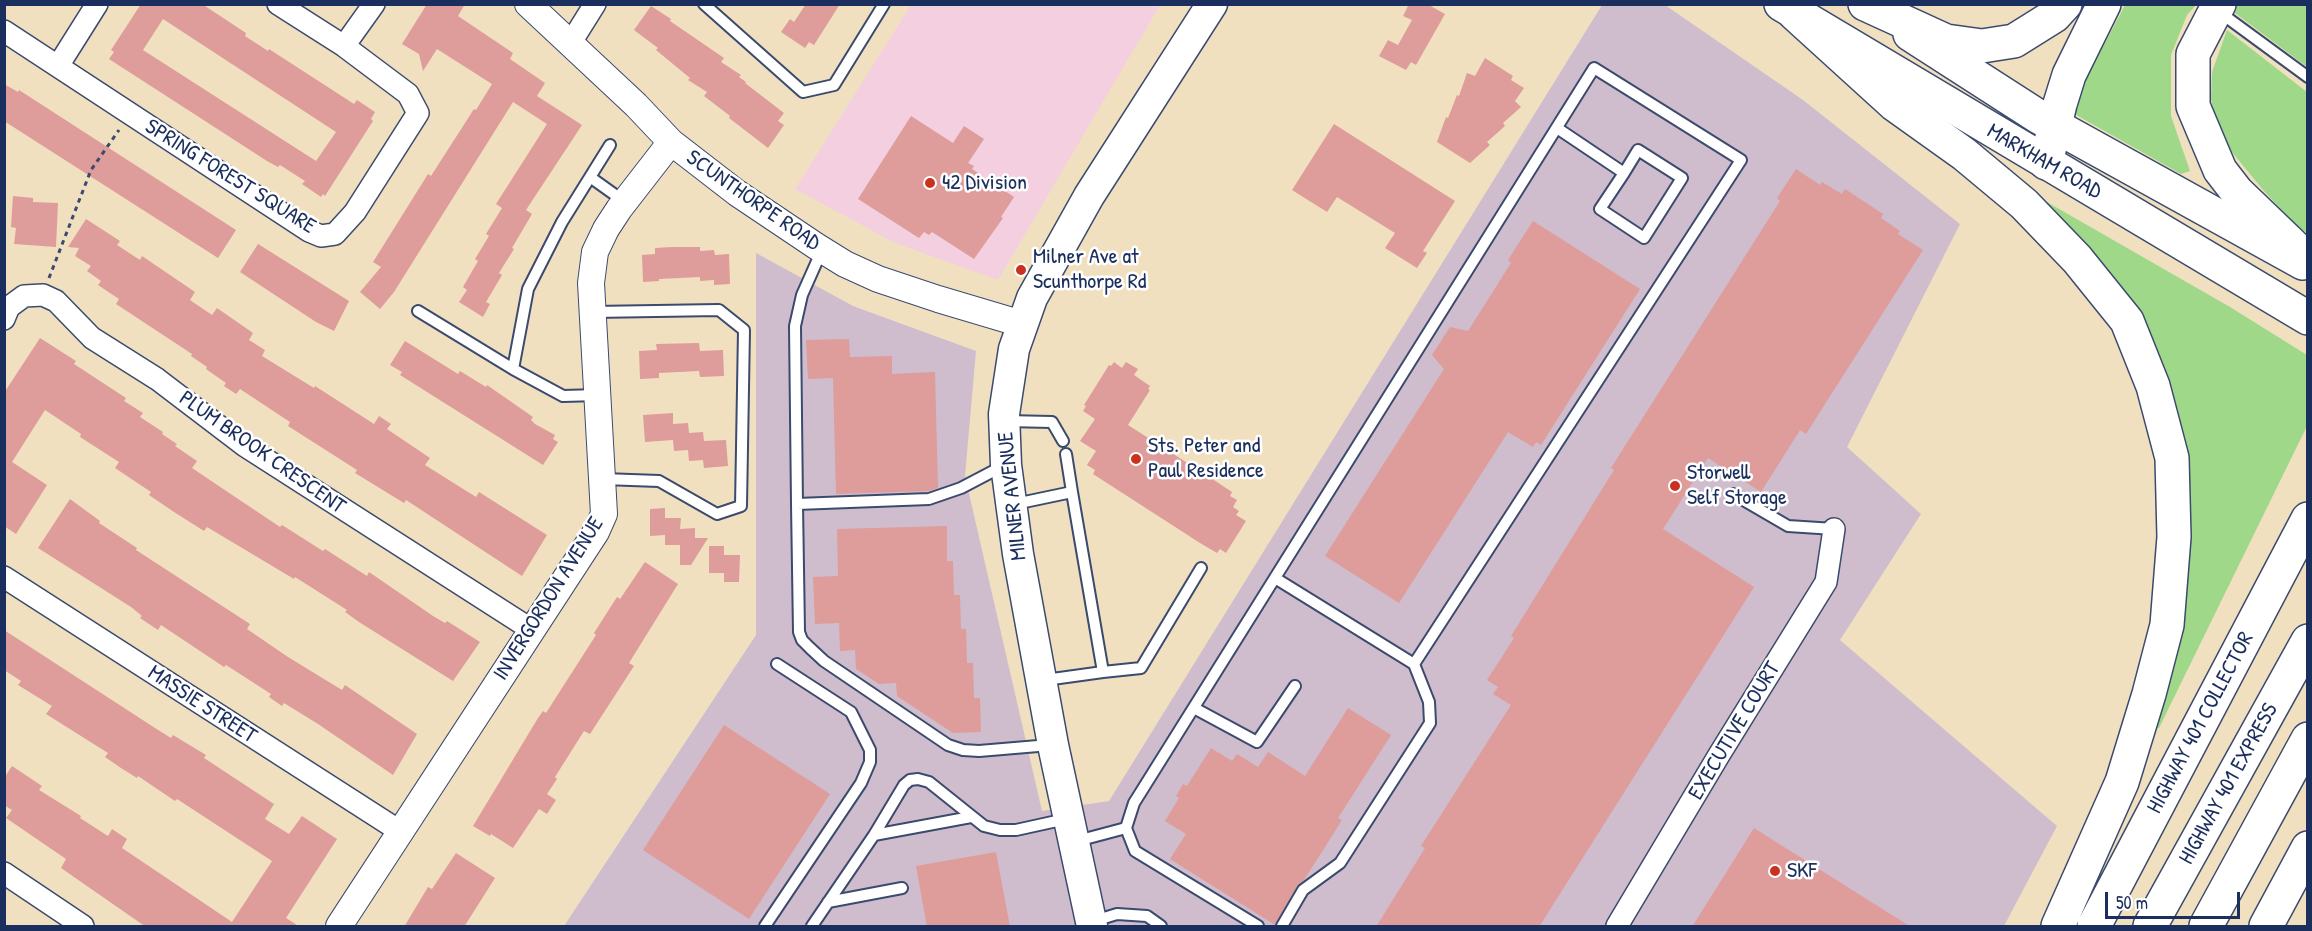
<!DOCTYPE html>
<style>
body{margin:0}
#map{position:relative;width:2312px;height:931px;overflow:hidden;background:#f0e0c0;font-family:"Patrick Hand",sans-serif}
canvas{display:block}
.frame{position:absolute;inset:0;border:6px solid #1b2f5e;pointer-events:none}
.scale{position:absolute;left:2105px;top:892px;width:135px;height:27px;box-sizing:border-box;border:3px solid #1b2f5e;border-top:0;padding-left:8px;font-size:18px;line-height:21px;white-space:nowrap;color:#1b2f5e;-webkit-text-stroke:4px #fff;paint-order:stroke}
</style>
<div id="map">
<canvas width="2312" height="931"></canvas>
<div class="frame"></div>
<div class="scale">50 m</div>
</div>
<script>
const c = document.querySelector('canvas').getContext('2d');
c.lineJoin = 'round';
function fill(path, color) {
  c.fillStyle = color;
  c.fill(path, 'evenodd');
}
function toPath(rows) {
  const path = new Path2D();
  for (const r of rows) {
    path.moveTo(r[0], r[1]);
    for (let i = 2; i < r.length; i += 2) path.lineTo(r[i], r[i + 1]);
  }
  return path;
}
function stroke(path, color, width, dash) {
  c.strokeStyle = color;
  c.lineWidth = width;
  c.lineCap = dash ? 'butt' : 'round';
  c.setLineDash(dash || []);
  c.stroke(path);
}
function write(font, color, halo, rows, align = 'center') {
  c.font = font + ' "Patrick Hand",sans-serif';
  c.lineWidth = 5;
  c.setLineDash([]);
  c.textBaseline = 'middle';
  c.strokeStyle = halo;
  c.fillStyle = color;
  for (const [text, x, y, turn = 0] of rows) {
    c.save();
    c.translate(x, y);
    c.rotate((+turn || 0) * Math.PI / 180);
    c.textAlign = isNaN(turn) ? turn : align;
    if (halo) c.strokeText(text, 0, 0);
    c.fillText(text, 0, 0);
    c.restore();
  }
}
fill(toPath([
 [911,5,1160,5,998,280,895,243,795,189]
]), '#f3cfdf');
fill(toPath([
 [1602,5,1665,5,1803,100,1960,224,1847,447,1921,514,1840,640,2057,826,2004,926,564,926,756,635,756,253,853,306,976,351,965,476,1042,811,1109,801]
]), '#cfbdce');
fill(toPath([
 [2230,4,2307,5,2307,67,2227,7],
 [2125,5,2196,5,2187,15,2171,55,2171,116,2190,171,2181,174,2069,111],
 [2227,30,2307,92,2307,233,2296,226,2264,191,2231,151,2216,126,2211,99,2212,72],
 [2033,194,2230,307,2307,355,2307,426,2159,728,2151,731,2165,386]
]), '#a0d889');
fill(toPath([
 [141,4,202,4,246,33,245,36,268,51,269,49,354,104,357,100,375,112,371,119,373,121,325,196,323,194,321,197,302,184,305,181,280,165,278,167,267,161,109,59,114,52,111,50],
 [163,19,336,132,316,161,143,50],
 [427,4,465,4,458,16,513,53,510,59,545,83,537,96,582,125,526,210,532,214,512,248,514,249,499,273,502,275,486,302,490,304,483,317,459,302,467,290,463,287,478,261,475,259,489,236,486,234,502,208,496,204,547,124,513,102,394,292,380,309,360,292,381,267,373,262,428,174,431,176,474,109,476,110,492,84,437,49,423,71,419,54,402,44],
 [806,4,840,4,814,45,809,42,805,48,781,32,790,19,794,22],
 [1409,4,1427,4,1445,14,1416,65,1411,62,1406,70,1379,56,1388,40,1398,45,1412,20,1403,16],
 [651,6,671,19,670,21,724,58,721,62,741,75,739,77,746,82,745,83,784,113,778,121,784,125,768,148,729,118,730,116,704,96,707,92,688,80,690,78,656,50,658,48,634,30],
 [1485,58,1513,76,1511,80,1524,88,1515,101,1521,107,1503,123,1505,126,1487,142,1490,145,1470,163,1437,142,1446,117,1448,118,1457,95,1459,96,1467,73,1475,76],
 [4,84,18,92,19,90,236,230,218,258,4,121],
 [911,116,953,143,964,126,984,139,968,163,974,166,972,169,1014,197,1001,217,1003,218,974,259,932,232,929,235,924,232,919,238,858,199],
 [1334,124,1455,201,1423,251,1427,253,1417,268,1385,248,1395,233,1337,197,1327,212,1292,190],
 [1796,169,1820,185,1822,182,1842,194,1845,189,1883,214,1881,218,1900,231,1898,234,1923,250,1806,434,1800,430,1761,492,1708,458,1663,529,1754,587,1539,927,1376,927,1425,848,1421,846,1511,705,1493,694,1498,687,1487,680,1514,638,1511,636,1614,470,1611,468,1780,201,1777,198],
 [13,196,33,198,33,202,58,203,56,247,14,244,16,228,11,227],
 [86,219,120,241,117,245,140,260,142,256,195,292,190,300,212,315,217,308,253,333,249,340,265,350,262,356,314,388,315,386,374,424,379,416,391,424,387,429,430,458,425,465,476,497,479,492,547,535,522,576,406,500,404,503,355,473,357,470,288,426,290,422,240,389,236,394,224,386,226,383,206,369,207,367,191,356,192,354,116,304,119,299,98,285,101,281,87,271,91,266,75,256,79,248,68,247],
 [1533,221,1640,289,1541,445,1536,442,1533,447,1508,432,1399,603,1325,556,1444,369,1432,355,1450,327,1468,331,1511,263,1508,260],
 [258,244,349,301,334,331,316,322,240,272],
 [672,247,700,247,700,251,714,250,715,255,729,254,730,284,714,285,714,280,700,281,700,277,659,279,659,281,643,282,642,255,655,254,655,248],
 [40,338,76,361,74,364,126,398,124,401,143,413,140,417,163,432,162,434,177,444,175,446,197,461,192,468,280,527,282,525,323,551,325,549,367,576,369,572,433,616,445,623,447,621,480,642,453,681,359,622,345,612,347,610,295,577,294,579,207,527,204,531,174,512,149,495,151,492,115,468,119,462,80,437,81,434,45,410,12,462,47,485,16,534,4,526,4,393],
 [849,339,850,357,892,356,892,374,935,372,938,488,928,491,836,494,833,378,808,379,806,340],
 [405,341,458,374,460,371,486,387,487,385,533,417,531,420,535,424,555,435,553,439,558,442,543,465,400,375,402,372,390,365],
 [699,343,700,351,723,350,724,376,700,377,699,371,659,373,659,378,640,379,639,351,657,350,656,344],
 [1114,362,1122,368,1126,362,1138,369,1134,375,1150,386,1148,389,1150,390,1128,425,1217,482,1232,492,1230,496,1237,500,1233,507,1239,511,1236,515,1246,521,1226,553,1220,549,1217,553,1200,543,1093,474,1095,470,1087,465,1096,451,1080,441,1095,419,1083,411,1086,406,1084,405,1109,365,1111,366],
 [673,413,673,424,688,423,689,433,703,432,704,441,726,440,728,466,704,468,703,460,689,461,688,450,674,451,673,440,645,442,643,415],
 [70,499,100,521,99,523,137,548,136,550,250,624,247,629,288,657,342,690,345,685,417,734,393,775,318,724,284,703,282,706,269,697,271,694,226,665,224,667,161,625,158,630,140,618,142,616,131,607,38,548],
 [665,508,665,518,681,518,680,529,695,528,695,538,708,538,691,565,680,565,680,545,665,545,665,535,650,536,650,509],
 [947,526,947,561,953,561,954,595,960,595,961,629,966,629,967,663,973,663,974,698,980,698,981,732,953,733,897,696,896,683,879,684,856,669,855,650,840,651,839,623,815,624,813,577,838,576,837,529],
 [709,546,724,546,724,555,740,555,739,582,724,582,724,573,709,573],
 [645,562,678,584,629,663,634,666,590,734,584,731,555,777,557,779,547,794,556,800,547,814,539,809,513,848,491,834,490,836,473,826,538,718,543,711,546,713,596,635,594,633,617,597,620,599],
 [4,630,155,728,171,738,173,735,206,755,204,758,274,804,265,819,289,834,302,816,337,839,286,918,300,927,146,927,61,868,66,859,6,818,12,810,4,805,4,778,12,766,42,786,39,790,81,816,80,818,108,836,112,829,127,839,122,848,232,922,272,861,177,799,175,801,138,776,137,778,121,768,105,757,108,753,46,714,52,706,18,685,21,681,4,670],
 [1348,708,1391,735,1338,818,1342,820,1304,880,1297,886,1275,925,1170,859,1186,834,1165,821,1179,798,1176,796,1183,784,1187,786,1211,748,1232,761,1237,754,1258,767,1268,752,1305,776],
 [724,725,830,794,749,919,643,850],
 [1754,828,1911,927,1692,927],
 [996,852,1010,927,927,927,916,866],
 [456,853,495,878,464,927,404,927,428,887,432,889]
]), '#de9c9a');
const service = toPath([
 [704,4,803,92,834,85,884,4],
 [2218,11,2308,77],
 [1557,128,1624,173,1600,209,1644,238,1682,178,1638,150,1624,173],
 [590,177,625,202],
 [822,250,802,295,795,326,797,504,929,499,961,488,1003,466],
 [418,311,513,369,563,396,598,395],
 [593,312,719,310,744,330,741,506,717,514,659,481,603,479],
 [513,369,528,289,562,222,610,145],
 [1005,421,1052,422,1063,441],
 [1066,454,1072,492],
 [1733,494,1788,526,1834,529],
 [797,504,799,632,802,640,810,648,824,661,948,745,963,750,979,751,1050,745],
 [1015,504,1072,492,1103,672,1141,668,1201,568],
 [1045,680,1103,672],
 [1194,708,1257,742,1295,686],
 [1126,828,1135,851,1258,926],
 [874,835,971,817],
 [1077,841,1126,828,1134,803,1594,68,1741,160,1414,664,1275,578],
 [828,902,902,888],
 [1094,921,1117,914,1147,916,1161,926],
 [765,926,861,783,870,762,870,750,851,712,777,664],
 [812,926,874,835,904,785,910,780,918,779,929,782,984,826,1000,830,1016,830,1066,819],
 [1282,926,1303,890,1340,863,1430,723,1429,702,1414,664]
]);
const minor = toPath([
 [4,31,309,231,321,236,335,234,355,212,418,113,408,94,344,46,278,4],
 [570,44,595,4],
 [344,46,374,4],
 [58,66,97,4],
 [4,319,9,307,24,296,43,295,56,301,92,338,157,379,245,446,532,630],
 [4,577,401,832],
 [4,873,83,926],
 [1617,926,1719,755,1826,582,1834,529]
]);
const tertiary = toPath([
 [528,4,636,105,671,142,737,193,816,246,845,264,878,279,938,299,1022,324],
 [339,926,596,532,604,514,591,283,595,252,606,229,619,209,671,142]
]);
const secondary = toPath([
 [1092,926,1053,745,1018,554,1006,465,1004,414,1014,349,1032,298,1089,196,1212,4]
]);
const primary = toPath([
 [1781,4,2308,318],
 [1910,34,2039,117,2303,263]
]);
const motorway = toPath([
 [1865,4,1946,41,1982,46,2014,41,2054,16,2065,4],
 [2219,4,2193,54,2193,106,2220,170,2237,192,2308,260],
 [1795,14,1894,104,1964,154,2024,204,2077,259,2127,321,2153,386,2172,458,2174,537,2167,625,2149,694,2122,782,2058,926],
 [2046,163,2060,104,2069,75,2104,4],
 [2094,926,2308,519],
 [2150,926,2308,641],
 [2206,926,2308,739],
 [2266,926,2308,848]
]);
stroke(service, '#3b4a6d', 14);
stroke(minor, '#3b4a6d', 24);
stroke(tertiary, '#3b4a6d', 28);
stroke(secondary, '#3b4a6d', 33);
stroke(primary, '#3b4a6d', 36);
stroke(motorway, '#3b4a6d', 36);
stroke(toPath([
 [49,278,91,170,119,130]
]), '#3b4a6d', 3, [4.5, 4.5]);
stroke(service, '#fff', 10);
stroke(minor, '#fff', 21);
stroke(tertiary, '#fff', 26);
stroke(secondary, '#fff', 30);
stroke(primary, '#fff', 33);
stroke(motorway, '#fff', 33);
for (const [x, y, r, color] of [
 [930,183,6,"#c8321e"],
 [1021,270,6,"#c8321e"],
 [1136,459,6,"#c8321e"],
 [1675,486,6,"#c8321e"],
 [1775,871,6,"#c8321e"]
]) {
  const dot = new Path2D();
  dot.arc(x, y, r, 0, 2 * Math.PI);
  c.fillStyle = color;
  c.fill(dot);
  stroke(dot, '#fff', 2);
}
write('22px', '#1b2f5e', '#fff', [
 ["MARKHAM ROAD",2044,162,30],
 ["SPRING FOREST SQUARE",230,177,32],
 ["SCUNTHORPE ROAD",753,201,35],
 ["PLUM BROOK CRESCENT",262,453,35],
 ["MILNER AVENUE",1013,496,-96],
 ["INVERGORDON AVENUE",549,599,-58],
 ["MASSIE STREET",202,705,33],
 ["HIGHWAY 401 COLLECTOR",2201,723,-62],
 ["EXECUTIVE COURT",1735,731,-59],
 ["HIGHWAY 401 EXPRESS",2229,784,-61]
]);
write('22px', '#1b2f5e', '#fff', [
 ["42 Division",942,183],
 ["Milner Ave at",1033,257],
 ["Scunthorpe Rd",1033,282],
 ["Sts. Peter and",1148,446],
 ["Paul Residence",1148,471],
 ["Storwell",1687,473],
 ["Self Storage",1687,498],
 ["SKF",1787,871]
], 'left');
</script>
